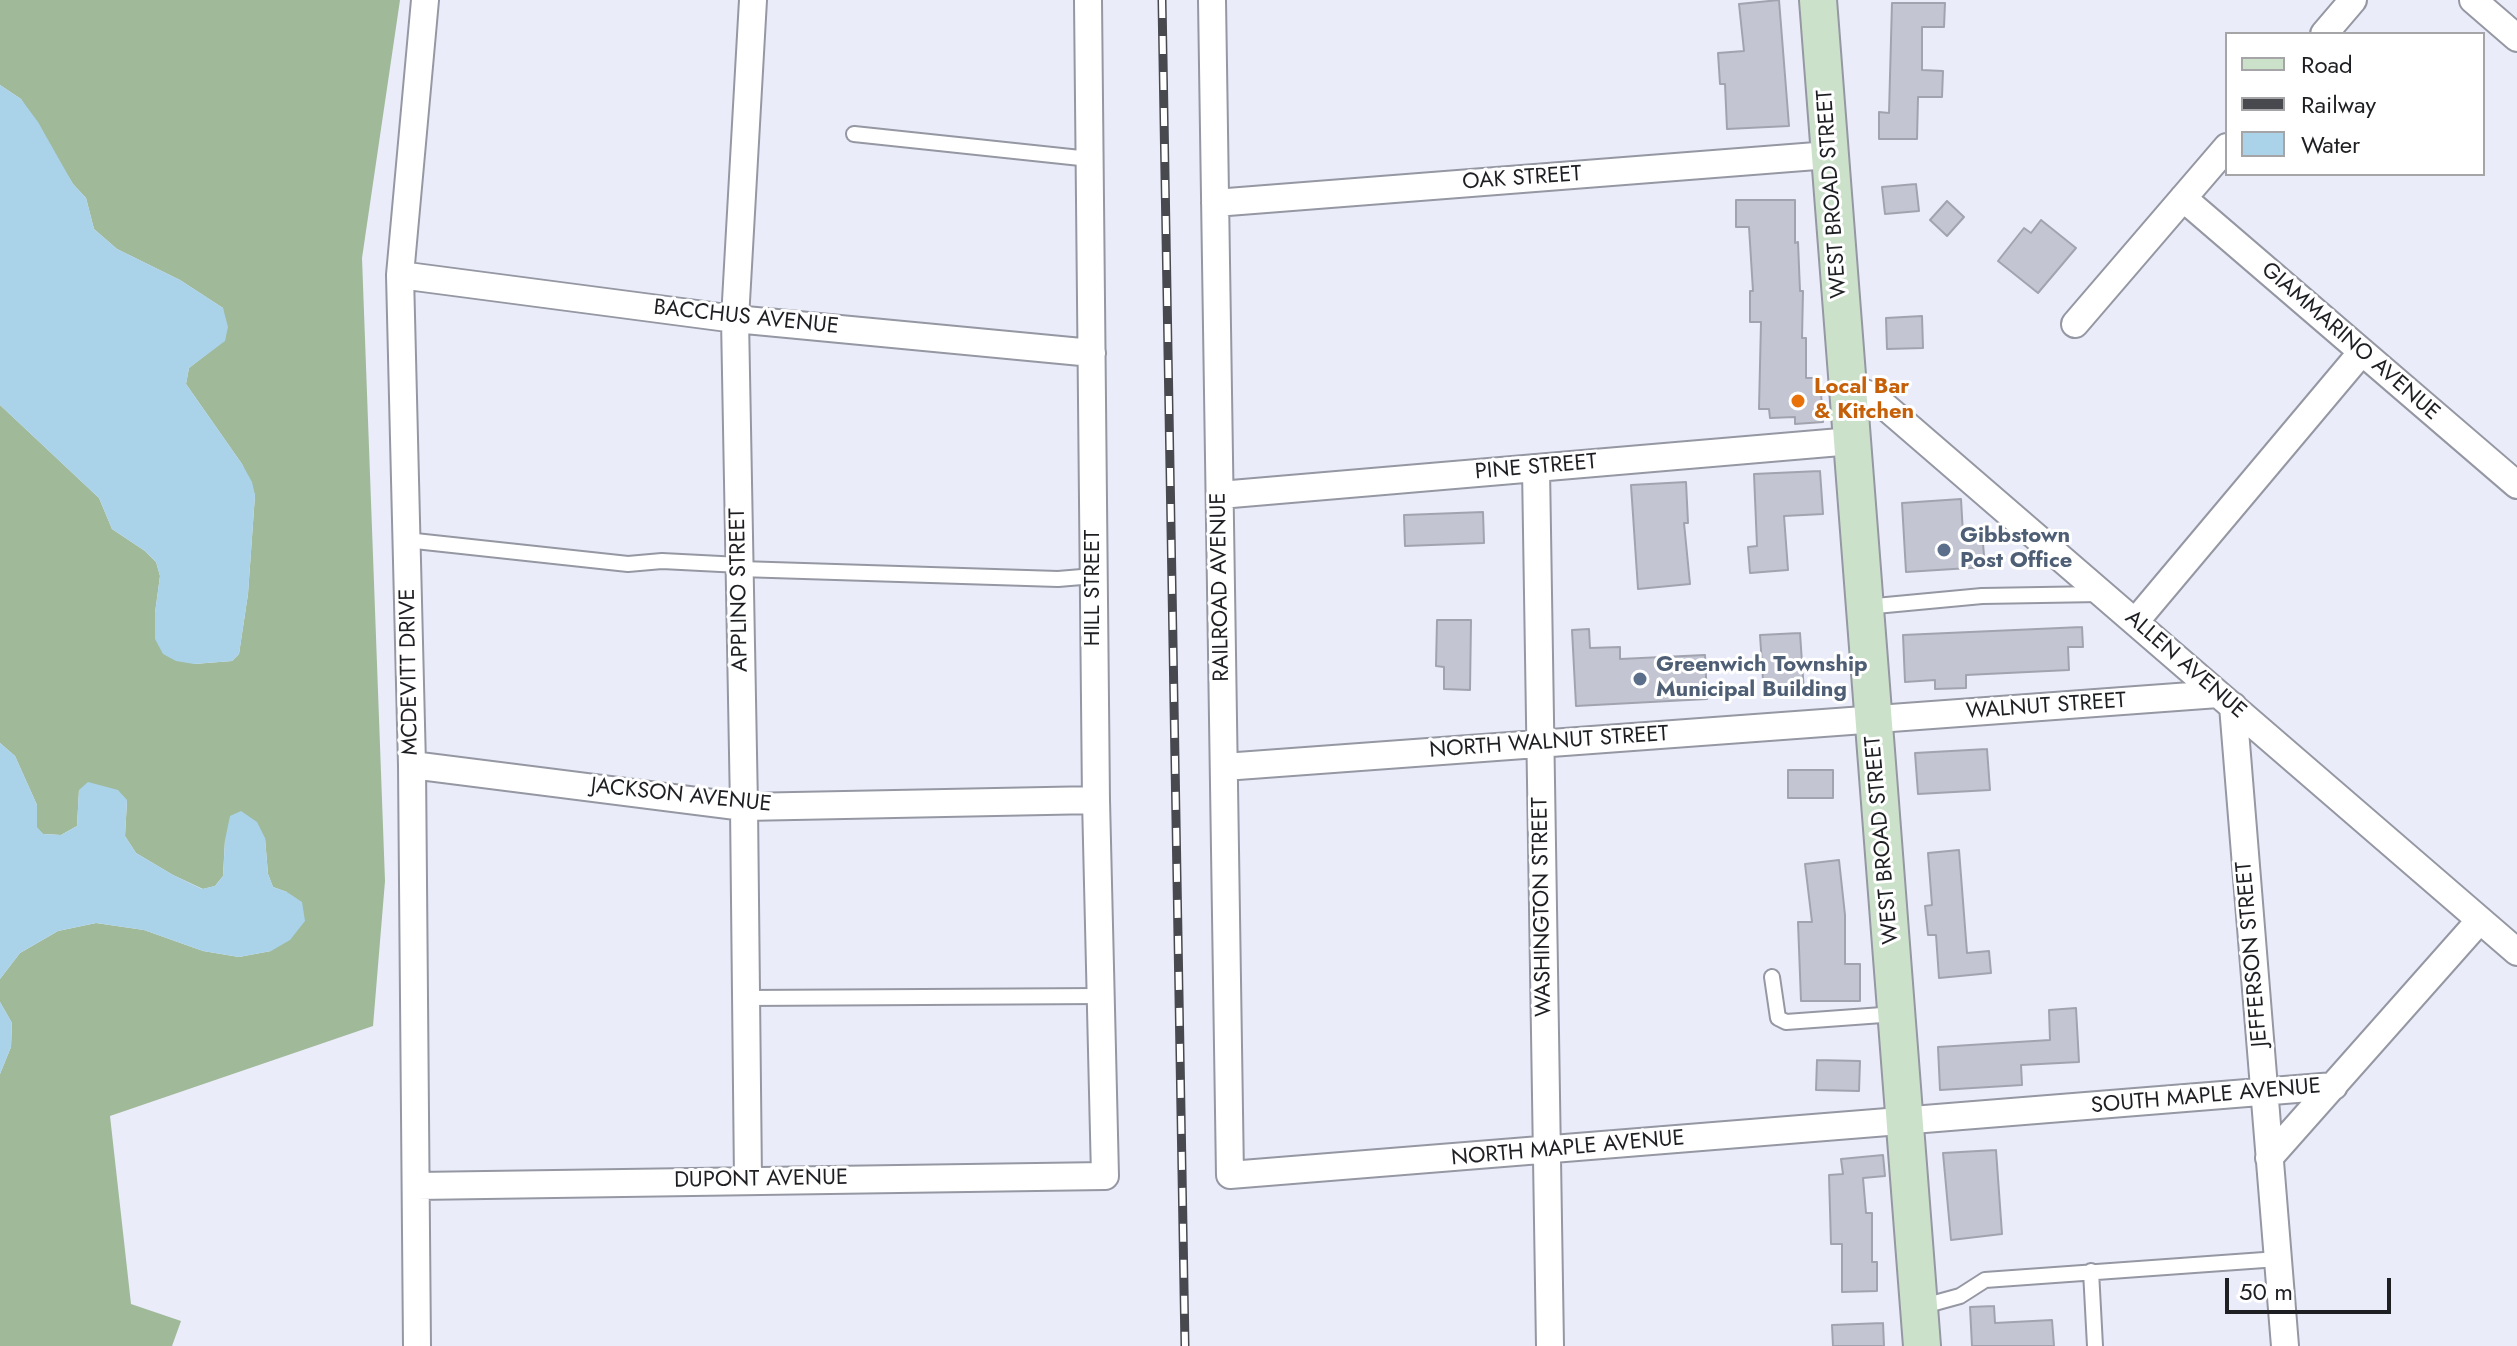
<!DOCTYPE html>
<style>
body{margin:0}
#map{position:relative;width:2517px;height:1346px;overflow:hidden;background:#eaecf9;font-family:Jost,sans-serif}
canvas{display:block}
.legend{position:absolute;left:2225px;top:32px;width:260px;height:144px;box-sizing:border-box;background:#fff;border:2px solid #a5a5a7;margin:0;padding:10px 14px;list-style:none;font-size:24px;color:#1e1f23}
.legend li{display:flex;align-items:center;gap:16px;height:40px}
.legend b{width:40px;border:2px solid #a5a5a7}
.scale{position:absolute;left:2225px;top:1278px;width:166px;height:36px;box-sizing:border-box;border:4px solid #1e1f23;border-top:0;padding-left:10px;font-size:24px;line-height:28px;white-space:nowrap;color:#1e1f23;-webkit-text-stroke:6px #fff;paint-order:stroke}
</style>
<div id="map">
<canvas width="2517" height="1346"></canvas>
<ul class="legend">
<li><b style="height:10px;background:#cbe1ca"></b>Road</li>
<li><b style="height:10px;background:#48494f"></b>Railway</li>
<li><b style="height:22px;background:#aad3ea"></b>Water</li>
</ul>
<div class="scale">50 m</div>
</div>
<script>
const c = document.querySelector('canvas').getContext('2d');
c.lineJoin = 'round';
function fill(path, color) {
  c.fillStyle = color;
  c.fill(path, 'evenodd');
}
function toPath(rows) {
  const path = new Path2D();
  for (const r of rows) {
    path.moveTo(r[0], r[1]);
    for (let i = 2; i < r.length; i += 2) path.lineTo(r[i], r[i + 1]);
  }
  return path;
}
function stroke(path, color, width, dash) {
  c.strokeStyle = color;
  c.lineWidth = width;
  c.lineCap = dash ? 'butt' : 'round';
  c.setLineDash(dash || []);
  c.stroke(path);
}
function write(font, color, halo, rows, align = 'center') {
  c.font = font + ' Jost,sans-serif';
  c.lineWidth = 6;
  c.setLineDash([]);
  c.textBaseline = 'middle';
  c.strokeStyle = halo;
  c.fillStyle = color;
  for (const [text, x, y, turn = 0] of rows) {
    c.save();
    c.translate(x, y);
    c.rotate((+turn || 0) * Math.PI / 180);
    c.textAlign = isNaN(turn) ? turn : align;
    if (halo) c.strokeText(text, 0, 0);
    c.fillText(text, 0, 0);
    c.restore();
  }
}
fill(toPath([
 [0,0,400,0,362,258,385,881,373,1026,110,1116,131,1304,181,1321,172,1346,0,1346,0,1074,11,1047,12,1023,0,1002,0,979,20,953,58,931,96,923,144,930,203,951,239,957,271,951,287,892,273,887,268,874,265,838,225,840,223,876,215,886,203,889,173,875,136,853,125,836,127,801,79,790,77,826,61,835,43,834,37,828,37,805,15,756,0,743,0,405,99,498,112,529,145,551,156,562,160,576,155,613,194,664,232,661,239,654,248,594,255,495,242,464,186,384,189,368,225,340,223,308,180,280,117,249,94,229,86,198,73,184,21,99,0,85]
]), '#9fb999');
fill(toPath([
 [0,85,21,99,38,122,73,184,86,198,94,229,117,249,180,280,223,308,228,327,225,341,189,368,186,384,242,464,252,482,255,495,248,594,239,654,232,661,194,664,176,661,163,654,155,639,155,613,160,576,156,562,145,551,112,529,99,498,0,405],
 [0,743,15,756,37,805,37,827,43,834,61,835,77,826,79,790,88,782,118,790,127,800,125,836,136,853,173,875,202,889,215,886,223,876,225,840,230,816,241,811,257,822,265,838,268,874,273,887,287,892,302,902,305,921,290,940,271,951,239,957,203,951,144,930,96,923,58,931,20,953,0,979],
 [0,1002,12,1023,11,1047,0,1074]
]), '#aad3ea');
const building = toPath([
 [1779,0,1789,126,1727,129,1725,84,1720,84,1718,53,1744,51,1739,4,1779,0],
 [1892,3,1945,3,1944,27,1922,27,1922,70,1943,71,1942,97,1918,97,1917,139,1879,139,1879,112,1889,113,1892,3],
 [1916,184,1919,211,1885,214,1882,187,1916,184],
 [1736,200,1795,200,1795,243,1798,242,1800,291,1803,291,1802,338,1806,338,1806,378,1820,378,1823,422,1795,424,1795,417,1770,418,1769,409,1759,409,1761,322,1750,322,1750,291,1753,291,1749,227,1736,227,1736,200],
 [1947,201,1964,217,1947,236,1930,220,1947,201],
 [2041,220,2076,248,2038,293,1998,261,2024,228,2031,233,2041,220],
 [1922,316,1923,348,1887,349,1886,318,1922,316],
 [1820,471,1823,514,1784,516,1788,570,1750,573,1748,547,1757,546,1754,474,1820,471],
 [1686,482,1688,523,1684,523,1690,584,1638,589,1631,485,1686,482],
 [1961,499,1963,534,1982,532,1985,567,1906,572,1902,503,1961,499],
 [1483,512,1484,543,1405,546,1404,515,1483,512],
 [1437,620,1471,620,1470,690,1444,689,1444,667,1436,666,1437,620],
 [2082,627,2083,647,2068,647,2069,670,1966,675,1966,688,1935,689,1935,680,1905,682,1903,635,2082,627],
 [1589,629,1590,648,1620,647,1620,659,1705,655,1707,699,1576,706,1572,630,1589,629],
 [1800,633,1804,692,1764,695,1760,635,1800,633],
 [1987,749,1990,790,1918,794,1915,753,1987,749],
 [1788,770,1833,770,1833,798,1788,798,1788,770],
 [1959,850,1967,953,1989,951,1991,973,1939,978,1936,935,1928,935,1925,906,1932,905,1928,853,1959,850],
 [1839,860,1845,915,1845,964,1860,964,1860,1001,1801,1001,1798,922,1812,922,1805,864,1839,860],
 [2076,1008,2079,1062,2021,1065,2022,1085,1940,1090,1938,1047,2050,1040,2049,1010,2076,1008],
 [1817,1060,1860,1061,1859,1091,1816,1090,1817,1060],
 [1996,1150,2002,1234,1951,1240,1943,1153,1996,1150],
 [1883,1155,1885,1176,1863,1178,1866,1213,1872,1213,1872,1262,1877,1262,1877,1291,1842,1292,1842,1244,1831,1244,1829,1175,1843,1174,1841,1159,1883,1155],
 [1994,1306,1995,1323,2052,1320,2054,1346,1972,1346,1970,1307,1994,1306],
 [1883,1323,1884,1346,1833,1346,1832,1325,1883,1323]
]);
fill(building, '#c3c6d2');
stroke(building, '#a1a4af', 2);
const lane = toPath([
 [854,134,1090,159],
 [406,540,628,564,662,561,740,565],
 [740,569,1058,579,1094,576],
 [1865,607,1982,596,2100,594],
 [1772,977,1778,1018,1786,1022,1896,1014],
 [746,998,1101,996],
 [2091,1271,2095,1346],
 [1920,1307,1960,1296,1985,1280,2278,1259]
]);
const street = toPath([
 [1212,0,1230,1175,2334,1086],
 [2473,0,2517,38],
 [2324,34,2353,0],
 [2183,198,2517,485],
 [1215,203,1829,155],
 [400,275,735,319,1092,353],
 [2075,324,2227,147],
 [1848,387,1873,396,2517,952],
 [1536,468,1550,1346],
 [1220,495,1852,441],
 [2135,622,2361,353],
 [2233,706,2285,1346],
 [412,765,744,807,1096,800],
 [1224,767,2218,694],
 [2269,1158,2480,920],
 [748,1180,744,807,735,319,753,0],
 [417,1186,1105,1176,1096,800,1088,0],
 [417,1346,412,765,400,275,425,0]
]);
const secondary = toPath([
 [1818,0,1922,1346]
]);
stroke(lane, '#9598a3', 18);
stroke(street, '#9598a3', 30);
stroke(secondary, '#9598a3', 40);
stroke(lane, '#fff', 14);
stroke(street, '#fff', 26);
stroke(secondary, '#cbe1ca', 36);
const rail = toPath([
 [1162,0,1185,1346]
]);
stroke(rail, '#48494f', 9);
stroke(rail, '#fff', 6, [18]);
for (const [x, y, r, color] of [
 [1798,401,8,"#e8710a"],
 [1944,550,8,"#5c6f8a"],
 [1640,679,8,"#5c6f8a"]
]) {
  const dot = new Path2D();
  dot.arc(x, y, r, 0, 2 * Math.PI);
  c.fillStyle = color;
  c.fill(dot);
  stroke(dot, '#fff', 3);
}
write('22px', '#1e1f23', '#fff', [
 ["OAK STREET",1522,179,-4],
 ["WEST BROAD STREET",1833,194,-94],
 ["BACCHUS AVENUE",746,318,6],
 ["GIAMMARINO AVENUE",2350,342,41],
 ["PINE STREET",1536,468,-5],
 ["RAILROAD AVENUE",1221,587,-91],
 ["HILL STREET",1094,588,-90],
 ["APPLINO STREET",740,590,-91],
 ["ALLEN AVENUE",2185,665,41],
 ["MCDEVITT DRIVE",410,672,-91],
 ["WALNUT STREET",2046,707,-4],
 ["NORTH WALNUT STREET",1549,743,-4],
 ["JACKSON AVENUE",681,796,6],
 ["WEST BROAD STREET",1883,840,-95],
 ["WASHINGTON STREET",1543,907,-91],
 ["JEFFERSON STREET",2253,954,-95],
 ["SOUTH MAPLE AVENUE",2206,1097,-5],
 ["NORTH MAPLE AVENUE",1568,1149,-5],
 ["DUPONT AVENUE",761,1180,-1]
]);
write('bold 22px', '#c56008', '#fff', [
 ["Local Bar",1814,388],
 ["& Kitchen",1814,413]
], 'left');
write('bold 22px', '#4e5e75', '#fff', [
 ["Gibbstown",1960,537],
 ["Post Office",1960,562],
 ["Greenwich Township",1656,666],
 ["Municipal Building",1656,691]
], 'left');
</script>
